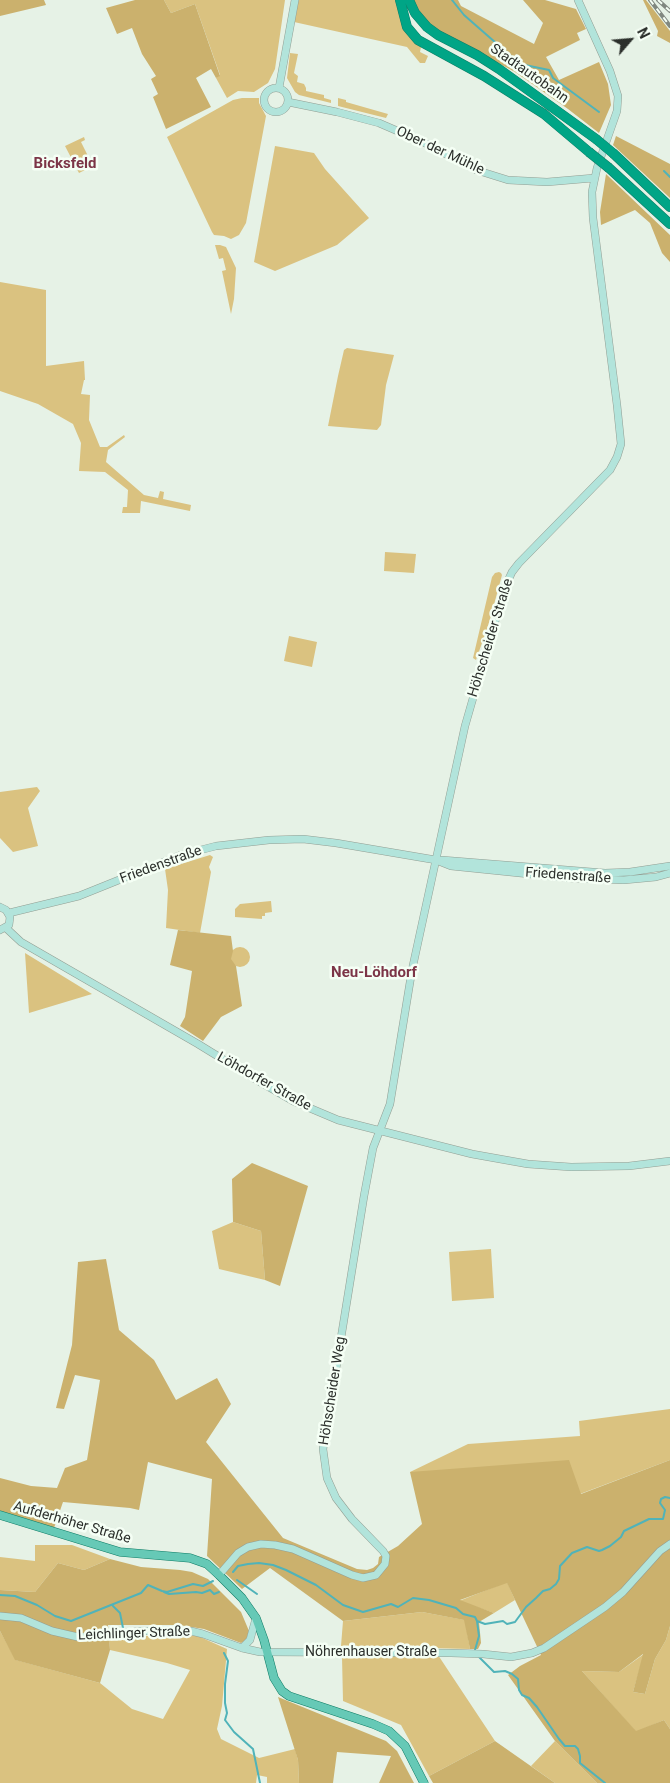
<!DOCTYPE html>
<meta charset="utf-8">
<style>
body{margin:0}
#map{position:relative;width:670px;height:1783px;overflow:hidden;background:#e6f2e6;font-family:Roboto,sans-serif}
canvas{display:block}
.north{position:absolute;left:605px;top:15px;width:50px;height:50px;-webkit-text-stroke:4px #f5fff5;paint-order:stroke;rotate:63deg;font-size:14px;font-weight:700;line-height:20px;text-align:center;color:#2b2f2b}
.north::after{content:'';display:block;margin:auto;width:18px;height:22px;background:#2b2f2b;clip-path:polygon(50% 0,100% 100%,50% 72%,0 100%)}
</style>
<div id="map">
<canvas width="670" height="1783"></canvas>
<div class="north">N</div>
</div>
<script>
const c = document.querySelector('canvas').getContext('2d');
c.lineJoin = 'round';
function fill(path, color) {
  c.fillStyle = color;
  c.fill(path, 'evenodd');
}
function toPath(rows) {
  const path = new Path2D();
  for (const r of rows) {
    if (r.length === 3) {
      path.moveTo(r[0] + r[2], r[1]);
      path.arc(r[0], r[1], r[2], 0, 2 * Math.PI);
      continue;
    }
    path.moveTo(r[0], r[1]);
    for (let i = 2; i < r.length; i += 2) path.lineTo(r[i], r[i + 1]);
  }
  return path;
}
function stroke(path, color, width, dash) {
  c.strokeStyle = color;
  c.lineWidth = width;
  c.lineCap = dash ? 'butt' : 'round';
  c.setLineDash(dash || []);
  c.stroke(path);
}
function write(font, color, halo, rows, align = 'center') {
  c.font = font + ' Roboto,sans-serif';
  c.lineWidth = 5;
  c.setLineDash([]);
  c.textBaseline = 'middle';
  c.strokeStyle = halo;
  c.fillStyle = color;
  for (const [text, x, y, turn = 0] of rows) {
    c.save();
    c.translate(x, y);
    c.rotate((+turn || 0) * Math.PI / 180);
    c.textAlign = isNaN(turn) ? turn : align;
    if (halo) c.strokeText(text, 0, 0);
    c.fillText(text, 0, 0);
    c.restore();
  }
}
fill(toPath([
 [164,0,285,0,275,69,268,83,254,92,238,91,227,98,216,78,220,75,195,4,171,13],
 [298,0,397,0,421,47,420,52,428,56,425,63,420,63,407,47,294,22],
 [290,53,298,54,294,73,298,76,297,82,304,84,306,88,306,91,324,95,324,98,331,100,331,103,299,95,295,92,287,78],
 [242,98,259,98,259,103,266,116,246,223,239,235,231,239,224,236,214,235,212,232,167,137,233,100],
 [338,98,346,100,346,102,388,114,386,118,338,106],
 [84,137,85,140,81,142,93,166,79,173,65,146],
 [275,146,314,153,325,169,369,218,337,245,275,271,254,262],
 [215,245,220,245,226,247,236,268,234,299,231,314,222,271,226,270,223,258,219,259],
 [0,282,46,290,46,366,84,361,85,380,84,380,81,394,90,395,89,420,100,447,107,447,124,435,125,437,108,450,106,462,144,495,158,498,160,491,164,492,163,499,191,505,190,511,141,501,140,513,122,513,123,507,127,507,128,490,105,472,79,471,81,443,73,424,38,404,0,391],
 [347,348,394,355,386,385,381,425,377,430,328,426,338,376,344,350],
 [385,552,416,554,414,573,384,571],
 [499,572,501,573,502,575,489,623,476,660,473,658,492,577,495,573],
 [289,636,317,642,312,667,284,661],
 [37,787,40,791,28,808,38,846,13,852,0,838,0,792],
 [210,855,213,857,209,867,211,872,200,933,166,928,168,890,165,869],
 [271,901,272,912,265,913,265,916,262,916,262,919,235,917,235,909,240,904],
 [240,957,10],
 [25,953,92,994,29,1013],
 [233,1222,261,1231,265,1280,219,1269,212,1231],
 [491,1249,494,1298,452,1301,449,1252],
 [670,1409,670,1460,580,1494,410,1472,468,1444,580,1436,579,1421],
 [35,1545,72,1545,110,1559,84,1570,58,1563,35,1592,0,1590,0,1557,35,1561],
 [507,1582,515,1600,494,1613,459,1601],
 [422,1612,465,1620,470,1649,341,1646,343,1621],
 [670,1626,670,1729,664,1720,636,1732,582,1671,619,1672,644,1654,633,1692,645,1694,655,1659,666,1640],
 [0,1631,16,1660,100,1683,132,1709,163,1719,190,1670,167,1663,110,1650,109,1640,143,1636,183,1635,198,1636,227,1649,222,1706,217,1729,221,1739,259,1758,295,1749,298,1760,299,1783,267,1783,267,1777,257,1775,256,1783,0,1783],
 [438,1655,495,1741,429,1776,401,1725,343,1701,342,1657],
 [555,1741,597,1783,555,1783,531,1766]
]), '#dac280');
fill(toPath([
 [0,0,44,0,46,5,0,16],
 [135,0,164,0,171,13,195,4,220,76,216,78,211,69,196,78,211,107,166,129,153,97,158,94,151,79,156,76,142,54,132,28,117,34,106,8],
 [412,0,458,0,461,6,534,44,543,23,523,0,545,0,576,9,586,29,577,33,580,40,546,57,559,80,599,62,608,84,611,105,599,133,568,109,515,72,440,32,426,22],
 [643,0,646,0,670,31,670,43,657,36,658,31],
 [616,136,670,164,670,198,613,145],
 [606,174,670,235,670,262,662,253,650,223,635,210,601,225,600,212],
 [178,930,231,936,233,951,231,959,236,966,242,1006,221,1017,203,1041,180,1026,185,1017,192,971,170,965],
 [252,1163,308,1186,280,1286,265,1280,261,1231,233,1222,232,1179],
 [106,1259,119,1330,154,1360,176,1400,217,1378,231,1404,206,1442,283,1538,357,1569,367,1570,373,1568,378,1564,379,1557,398,1546,422,1524,410,1472,569,1460,581,1494,670,1460,670,1626,666,1640,655,1659,645,1694,633,1692,643,1654,619,1672,582,1671,636,1731,664,1720,670,1729,670,1783,597,1783,555,1741,508,1675,520,1666,541,1655,507,1583,460,1600,494,1613,479,1622,481,1643,478,1649,470,1649,464,1620,422,1612,343,1621,270,1568,242,1589,207,1556,212,1479,148,1462,139,1510,130,1508,63,1502,54,1528,0,1511,0,1478,31,1486,57,1488,65,1468,87,1460,100,1380,75,1375,64,1409,56,1408,72,1345,78,1262],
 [110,1559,141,1567,180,1570,192,1572,208,1579,241,1612,249,1631,246,1640,241,1643,204,1629,179,1625,108,1625,110,1650,100,1683,15,1660,0,1631,0,1590,35,1592,58,1563,84,1570],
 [278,1697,386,1741,397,1751,414,1783,379,1783,391,1756,337,1752,333,1783,299,1783,298,1760],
 [495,1741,555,1783,433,1783,429,1776]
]), '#cbb16d');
stroke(toPath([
 [452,0,464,15,520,64,549,70,553,78,599,112],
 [664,171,670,177],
 [233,1572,238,1566,248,1564,259,1563,273,1565,286,1570,316,1585,343,1605,363,1612,391,1604,398,1607,413,1598,429,1600,456,1608,463,1614,475,1617,477,1621,485,1624,503,1621,507,1624,515,1622,526,1607,536,1598,543,1591,550,1589,556,1584,559,1579,560,1566,572,1553,587,1547,599,1551,602,1550,610,1546,621,1537,624,1531,649,1519,663,1519,665,1510,660,1503,661,1499,665,1497,670,1498],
 [237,1580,257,1594],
 [164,1592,169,1594,196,1592,202,1593,210,1590,214,1594,219,1592],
 [0,1595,15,1596,37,1605,55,1616,71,1621,141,1593,148,1585,162,1591,167,1592,193,1584,203,1586,213,1581],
 [113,1606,120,1613,123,1628],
 [475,1650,479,1636,477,1621],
 [224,1653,228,1661,225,1684,225,1703,227,1713,225,1720,234,1732,253,1749,260,1783],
 [479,1657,494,1672,505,1671,512,1674,518,1679,519,1690,522,1695,529,1698,537,1707,559,1739,565,1746,575,1746,578,1749,580,1756,580,1763,605,1783]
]), '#50b3b9', 2);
const secondary = toPath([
 [279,88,295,0],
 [276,100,12],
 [288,102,337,112,379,123,423,142,476,170,508,180,547,182,594,178],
 [442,860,605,873,630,872,670,866],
 [0,907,6,910,10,917,9,925,0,930],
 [9,913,79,896,181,855,216,846,269,840,303,839,336,843,436,860,451,866,568,878,624,880,656,877,670,873],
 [6,928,21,942,198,1044,255,1079,293,1101,338,1120,472,1154,528,1164,571,1167,629,1166,670,1161],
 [219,1575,238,1553,248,1547,261,1544,275,1545,293,1549,352,1575,363,1578,376,1575,385,1564,386,1556,383,1551,352,1519,336,1498,327,1478,323,1449,364,1196,373,1148,390,1104,412,970,465,726,505,587,512,572,519,563,610,470,617,457,621,444,617,405,593,218,592,192,597,168,617,111,618,96,610,71,578,0],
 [0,1616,21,1618,52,1631,78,1637,103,1636,141,1631,191,1631,203,1634,242,1648,260,1652,451,1653,483,1654,511,1657,532,1653,544,1648,605,1607,623,1592,660,1551,670,1544],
 [242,1648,250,1640,256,1618]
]);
const primary = toPath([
 [0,1515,120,1552,190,1558,207,1564,219,1575,242,1598,256,1618,264,1640,274,1678,282,1691,289,1696,373,1724,389,1731,405,1746,424,1783]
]);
const highway = toPath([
 [400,0,407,27,418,40,484,76,544,114,589,152],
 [409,0,415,13,427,27,438,35,477,55,499,69,596,139],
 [614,154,670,207],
 [609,168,670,224]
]);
stroke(secondary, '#939e93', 8);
stroke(primary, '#0f7c66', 9);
stroke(highway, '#0f7c66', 10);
stroke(secondary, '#b2e4db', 7);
stroke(primary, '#66c9b6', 8);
stroke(highway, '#00a586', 9);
const rail = toPath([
 [650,0,670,26],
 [658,0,670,11]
]);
stroke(rail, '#808880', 4);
stroke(rail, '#f5fff5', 2, [5.5]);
const highwayBridge = toPath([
 [596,139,614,154],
 [589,152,609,168]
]);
stroke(highwayBridge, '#0f7c66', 10, []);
stroke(highwayBridge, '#00a586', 9);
write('14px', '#2b2f2b', '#f5fff5', [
 ["Stadtautobahn",529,74,35],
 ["Ober der Mühle",440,151,25],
 ["Höhscheider Straße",491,638,-73],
 ["Friedenstraße",161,865,-20],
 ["Friedenstraße",568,876,4],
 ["Löhdorfer Straße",264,1082,29],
 ["Höhscheider Weg",333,1391,-81],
 ["Aufderhöher Straße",72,1523,16],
 ["Leichlinger Straße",134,1634,-2],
 ["Nöhrenhauser Straße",371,1652]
]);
write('bold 15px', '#7c3547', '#f5fff5', [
 ["Bicksfeld",65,164],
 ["Neu-Löhdorf",374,973]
]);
</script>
